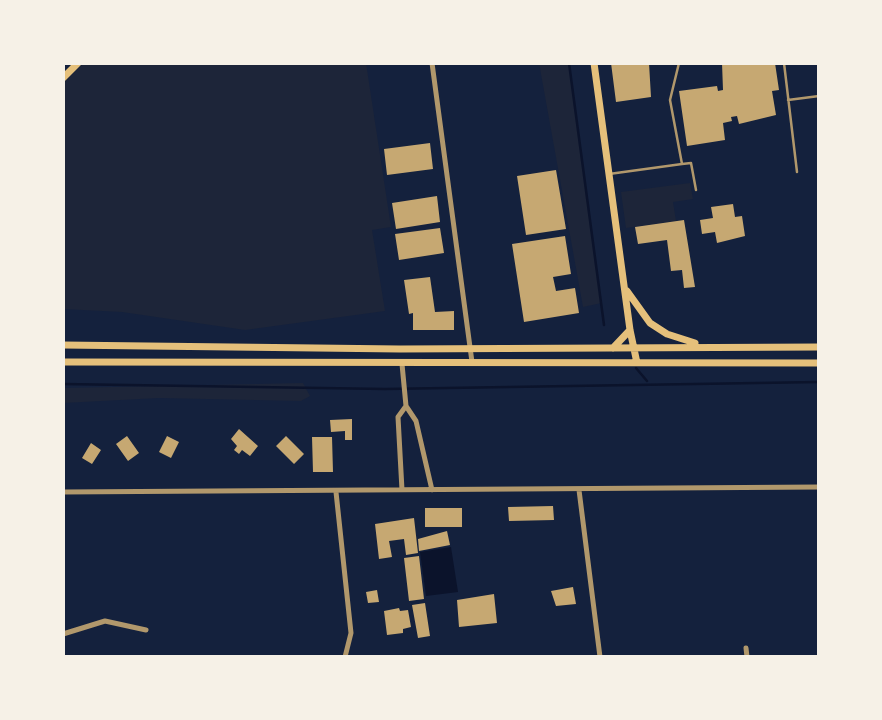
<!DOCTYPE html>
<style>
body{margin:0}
#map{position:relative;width:882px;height:720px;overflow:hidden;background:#14213d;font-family:Overpass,sans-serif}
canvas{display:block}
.frame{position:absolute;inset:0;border:65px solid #f6f1e7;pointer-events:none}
</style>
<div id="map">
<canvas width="882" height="720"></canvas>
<div class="frame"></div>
</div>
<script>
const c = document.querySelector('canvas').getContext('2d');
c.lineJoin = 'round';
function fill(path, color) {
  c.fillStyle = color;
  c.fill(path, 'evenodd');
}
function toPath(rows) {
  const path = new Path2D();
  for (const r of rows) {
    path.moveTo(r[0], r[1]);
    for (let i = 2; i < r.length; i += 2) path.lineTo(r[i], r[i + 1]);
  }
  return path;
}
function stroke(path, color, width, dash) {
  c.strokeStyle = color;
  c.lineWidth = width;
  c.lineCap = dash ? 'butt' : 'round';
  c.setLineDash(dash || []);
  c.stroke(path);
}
fill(toPath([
 [84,63,366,63,391,227,372,230,385,311,245,330,122,312,63,309,63,83],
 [539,63,569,63,601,303,597,304,583,307],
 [690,183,693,199,673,202,676,221,626,228,621,192],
 [303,383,310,396,301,401,159,398,63,403,63,388]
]), '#1d2539');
fill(toPath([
 [451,547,458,592,426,596,420,552]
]), '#0b132b');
stroke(toPath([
 [569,63,604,325],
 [636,368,647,381],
 [63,384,385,389,819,382]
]), '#0b132b', 2.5);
fill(toPath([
 [611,63,649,63,651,97,616,102],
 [722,63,775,63,779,90,772,91,776,115,739,124,737,116,731,117,732,121,723,123,725,140,687,146,679,91,717,86,718,91,723,90],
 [430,143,433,169,387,175,384,149],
 [556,170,566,229,526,235,517,176],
 [437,196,440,222,396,229,392,203],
 [733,204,735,217,742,216,745,236,717,243,715,232,702,234,700,220,713,218,711,207],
 [684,220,695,287,684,288,682,270,671,271,667,240,638,244,635,227],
 [440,228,444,253,399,260,395,234],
 [565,236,571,274,553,277,556,291,575,288,579,313,524,322,512,244],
 [430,277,435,312,454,311,454,330,413,330,413,313,409,314,404,280],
 [352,419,352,440,345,440,345,431,331,432,330,420],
 [239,429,258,446,250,456,242,450,239,454,234,450,237,446,231,439],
 [127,436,139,453,128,461,116,444],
 [167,436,179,442,171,458,159,452],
 [286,436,304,454,294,464,276,446],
 [312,437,332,437,333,472,313,472],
 [91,443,101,450,92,464,82,458],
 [553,506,554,520,509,521,508,507],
 [425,508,462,508,462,527,425,527],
 [414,518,418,553,406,555,404,539,389,541,392,557,379,559,375,524],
 [447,531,450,545,419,551,418,539],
 [419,556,424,599,409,601,404,558],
 [573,587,576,604,556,606,551,591],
 [377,590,379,602,368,603,366,592],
 [494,594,497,623,459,627,457,600],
 [425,603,430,636,418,638,412,605],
 [399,608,400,611,408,610,411,627,403,629,403,633,387,635,384,611]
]), '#c6a872');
stroke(toPath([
 [679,63,670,100,682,164,691,163,696,190],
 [784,63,797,172],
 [788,100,819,96],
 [609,174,682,164]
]), '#b1986c', 2.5);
stroke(toPath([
 [432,63,472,362],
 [406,406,416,421,432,490],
 [402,490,398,417,406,406,402,364],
 [579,490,600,657],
 [63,492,819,487],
 [336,492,351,633,345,657],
 [63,634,105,621,146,630],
 [746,648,747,657]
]), '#b1986c', 5);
stroke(toPath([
 [594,63,630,330,637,363],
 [63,78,78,63],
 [627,291,650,323,667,334,695,343],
 [63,345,400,349,819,347],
 [613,348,630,330],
 [63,362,819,363]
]), '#e5c07b', 7);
</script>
